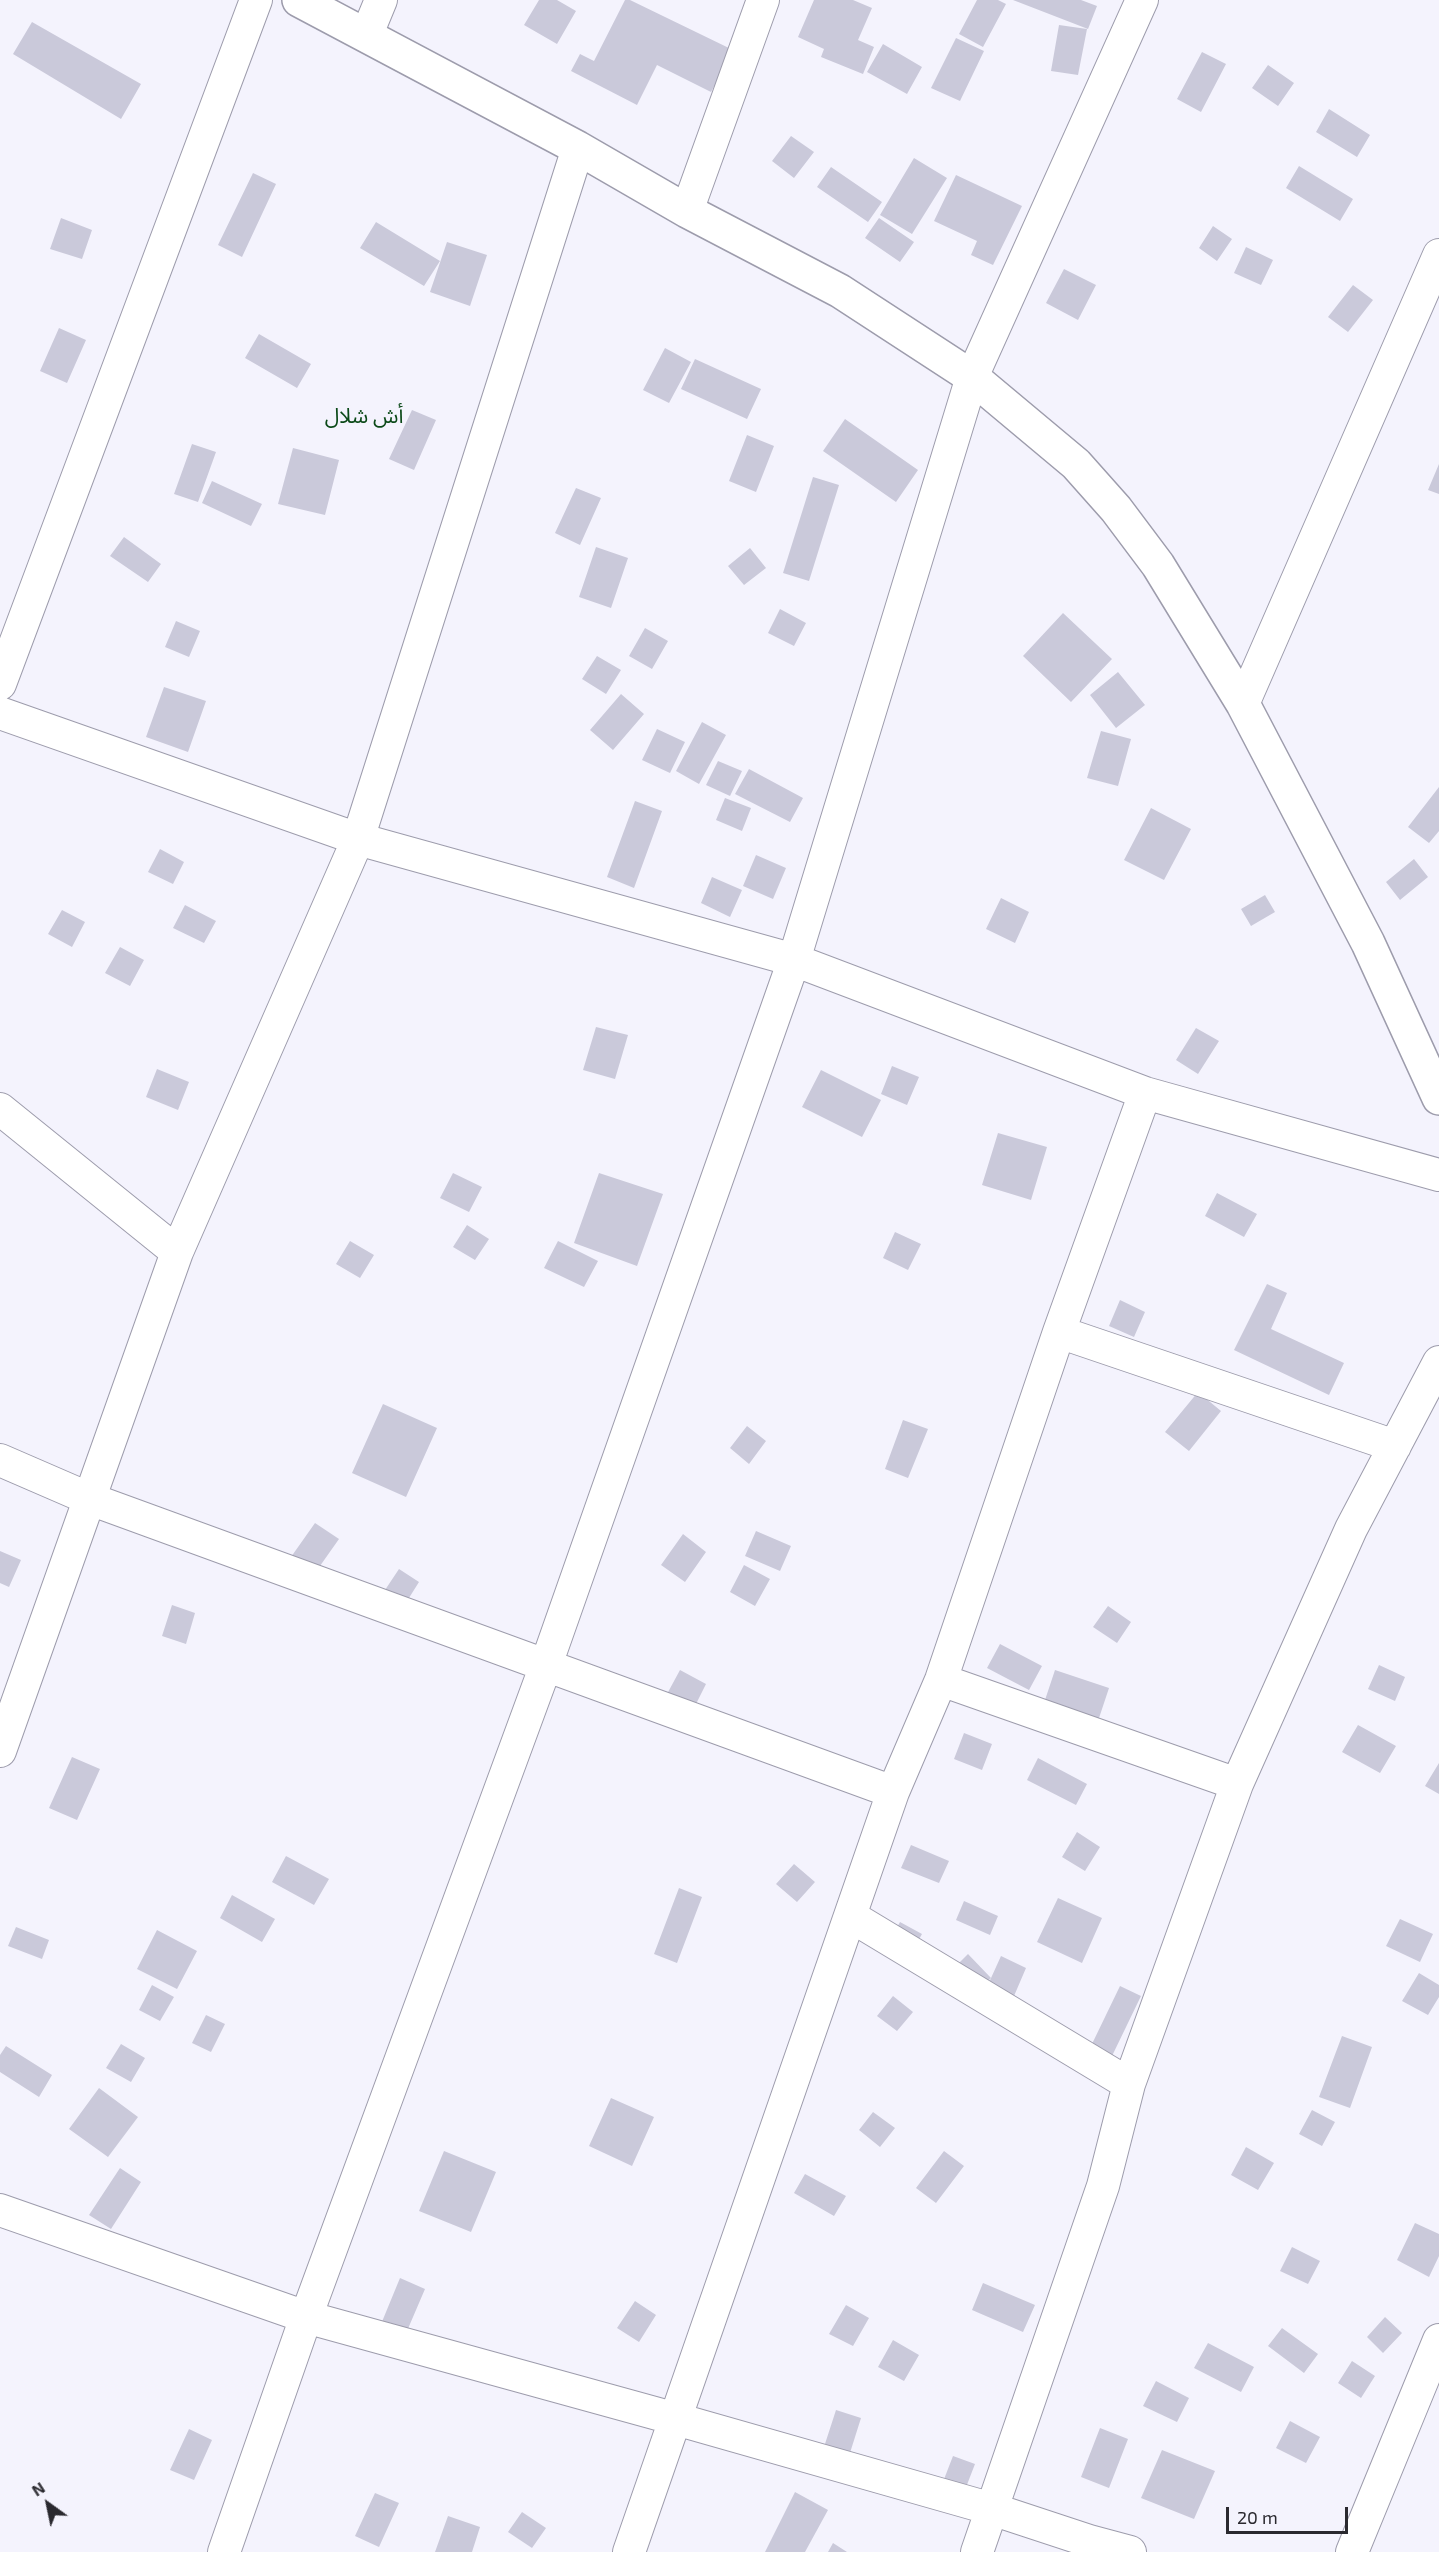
<!DOCTYPE html>
<meta charset="utf-8">
<style>
body{margin:0}
#map{position:relative;width:1439px;height:2552px;overflow:hidden;background:#f4f3fd;font-family:"Exo 2",sans-serif}
canvas{display:block}
.north{position:absolute;left:18px;top:2474px;width:60px;height:60px;-webkit-text-stroke:4px #f4f3fd;paint-order:stroke;rotate:327deg;font-size:16px;font-weight:700;line-height:24px;text-align:center;color:#2a292f}
.north::after{content:'';display:block;margin:auto;width:21px;height:27px;background:#2a292f;clip-path:polygon(50% 0,100% 100%,50% 72%,0 100%)}
.scale{position:absolute;left:1226px;top:2507px;width:122px;height:27px;box-sizing:border-box;border:3px solid #2a292f;border-top:0;padding-left:8px;font-size:18px;line-height:21px;white-space:nowrap;color:#2a292f;-webkit-text-stroke:4px #f4f3fd;paint-order:stroke}
</style>
<div id="map">
<canvas width="1439" height="2552"></canvas>
<div class="north">N</div>
<div class="scale">20 m</div>
</div>
<script>
const c = document.querySelector('canvas').getContext('2d');
c.lineJoin = 'round';
function fill(path, color) {
  c.fillStyle = color;
  c.fill(path, 'evenodd');
}
function toPath(rows) {
  const path = new Path2D();
  for (const r of rows) {
    path.moveTo(r[0], r[1]);
    for (let i = 2; i < r.length; i += 2) path.lineTo(r[i], r[i + 1]);
  }
  return path;
}
function stroke(path, color, width, dash) {
  c.strokeStyle = color;
  c.lineWidth = width;
  c.lineCap = dash ? 'butt' : 'round';
  c.setLineDash(dash || []);
  c.stroke(path);
}
function write(font, color, halo, rows, align = 'center') {
  c.font = font + ' "Exo 2","Noto Sans Arabic",sans-serif';
  c.lineWidth = 6;
  c.setLineDash([]);
  c.textBaseline = 'middle';
  c.strokeStyle = halo;
  c.fillStyle = color;
  for (const [text, x, y, turn = 0] of rows) {
    c.save();
    c.translate(x, y);
    c.rotate((+turn || 0) * Math.PI / 180);
    c.textAlign = isNaN(turn) ? turn : align;
    if (halo) c.strokeText(text, 0, 0);
    c.fillText(text, 0, 0);
    c.restore();
  }
}
fill(toPath([
 [539,0,557,0,576,11,557,44,524,25],
 [625,0,630,0,733,50,711,92,657,65,637,105,571,71,580,54,594,61],
 [814,0,853,0,872,8,858,40,874,47,863,74,821,57,824,49,798,37],
 [977,0,998,0,1006,4,983,47,959,34],
 [1013,0,1081,0,1097,6,1088,29],
 [32,22,141,84,121,119,13,54],
 [1059,25,1087,29,1078,75,1051,71],
 [956,38,984,51,960,101,931,88],
 [883,44,922,67,907,94,867,72],
 [1202,52,1226,64,1201,112,1177,99],
 [1268,65,1294,83,1278,106,1252,88],
 [1329,109,1370,135,1357,157,1316,132],
 [791,136,814,152,794,178,772,161],
 [914,158,947,178,912,234,880,215],
 [1299,166,1353,199,1340,221,1286,188],
 [831,167,882,202,868,222,817,187],
 [253,173,276,184,242,257,218,245],
 [956,175,1022,206,993,265,971,255,977,241,934,221],
 [61,218,92,230,82,259,50,249],
 [879,218,914,242,900,262,865,238],
 [376,222,440,261,424,286,360,248],
 [1213,226,1232,239,1217,261,1199,248],
 [447,242,487,255,470,306,430,292],
 [1246,247,1273,260,1261,285,1234,273],
 [1064,269,1096,285,1078,320,1046,303],
 [1353,285,1373,300,1348,332,1328,317],
 [59,328,86,340,67,383,40,371],
 [259,334,311,364,297,388,245,358],
 [665,348,691,362,669,403,643,390],
 [695,359,761,389,747,419,681,389],
 [412,410,436,420,414,470,389,459],
 [845,419,918,470,896,502,823,451],
 [747,435,774,446,756,492,729,481],
 [192,444,216,452,198,502,174,494],
 [293,448,339,460,325,515,278,504],
 [1439,464,1439,494,1428,490],
 [813,477,839,485,809,581,783,573],
 [212,481,262,504,251,526,202,503],
 [576,488,601,498,580,545,555,533],
 [124,537,161,564,148,582,110,556],
 [596,547,628,558,611,608,579,597],
 [750,548,766,568,744,585,728,566],
 [780,609,806,623,794,646,768,633],
 [1063,613,1112,659,1071,702,1023,656],
 [176,621,200,631,189,657,165,647],
 [645,628,668,641,652,669,629,656],
 [597,656,621,670,606,694,582,679],
 [1118,672,1145,705,1116,728,1090,695],
 [164,687,206,701,188,752,146,737],
 [621,694,644,714,613,750,590,730],
 [702,722,726,735,699,784,676,771],
 [657,729,685,742,670,773,642,760],
 [1101,731,1131,739,1118,786,1087,778],
 [718,761,742,771,730,796,706,785],
 [749,769,803,798,790,822,735,794],
 [1439,787,1439,831,1429,843,1408,827],
 [725,798,751,808,742,831,716,820],
 [635,801,662,811,634,888,607,877],
 [1151,808,1191,829,1164,880,1124,860],
 [160,849,184,862,173,884,148,872],
 [756,855,786,868,773,899,743,886],
 [1414,859,1428,877,1400,900,1386,882],
 [712,877,742,890,730,917,701,903],
 [1265,895,1275,912,1251,926,1241,909],
 [1001,898,1029,912,1015,943,986,929],
 [185,905,216,921,204,943,173,928],
 [62,910,85,922,72,947,48,934],
 [120,947,144,960,130,986,105,973],
 [596,1027,628,1035,615,1079,583,1070],
 [1196,1028,1219,1041,1198,1074,1176,1060],
 [892,1066,919,1077,907,1105,881,1094],
 [157,1069,189,1082,178,1110,146,1097],
 [821,1070,881,1100,862,1137,802,1107],
 [998,1133,1047,1147,1031,1200,982,1185],
 [453,1173,482,1187,469,1212,440,1198],
 [599,1173,663,1194,637,1266,574,1243],
 [1217,1193,1257,1214,1244,1237,1205,1216],
 [467,1225,489,1239,475,1260,453,1247],
 [895,1232,921,1244,908,1270,883,1258],
 [350,1241,374,1255,360,1278,336,1264],
 [558,1241,598,1261,584,1287,544,1268],
 [1267,1284,1287,1293,1271,1329,1344,1363,1329,1395,1234,1350],
 [1120,1300,1145,1312,1134,1337,1109,1326],
 [1198,1392,1221,1411,1189,1451,1165,1432],
 [383,1404,437,1428,406,1497,352,1473],
 [903,1420,928,1429,908,1478,885,1469],
 [747,1426,766,1441,749,1464,730,1448],
 [315,1523,339,1539,315,1573,291,1557],
 [756,1531,791,1546,780,1571,745,1556],
 [683,1534,706,1552,685,1582,661,1565],
 [0,1551,21,1560,9,1587,0,1583],
 [744,1565,770,1579,755,1606,730,1592],
 [399,1569,419,1582,402,1609,381,1596],
 [172,1605,195,1613,186,1644,162,1636],
 [1108,1606,1131,1622,1117,1643,1093,1627],
 [1000,1644,1042,1666,1029,1690,987,1668],
 [1379,1665,1405,1677,1395,1701,1368,1689],
 [680,1670,706,1684,694,1708,667,1694],
 [1055,1670,1109,1688,1094,1733,1040,1715],
 [1358,1725,1396,1746,1380,1773,1342,1752],
 [964,1733,992,1744,982,1770,954,1759],
 [72,1757,100,1769,77,1820,49,1808],
 [1038,1758,1087,1784,1076,1805,1027,1780],
 [1439,1763,1439,1794,1425,1786],
 [1077,1832,1100,1847,1085,1871,1062,1857],
 [911,1845,949,1861,939,1883,901,1868],
 [286,1856,329,1879,314,1905,272,1882],
 [794,1864,815,1882,797,1902,776,1884],
 [679,1888,702,1897,677,1963,654,1954],
 [232,1895,275,1919,262,1942,220,1918],
 [1058,1898,1102,1918,1082,1963,1037,1942],
 [964,1901,998,1916,990,1935,956,1920],
 [1400,1919,1433,1934,1420,1962,1386,1946],
 [900,1922,922,1934,907,1961,885,1949],
 [16,1927,49,1940,42,1959,8,1946],
 [157,1930,197,1951,177,1989,137,1969],
 [968,1954,991,1978,971,1997,948,1974],
 [1001,1956,1026,1968,1008,2010,982,1998],
 [1419,1973,1439,1985,1439,1997,1428,2015,1402,2001],
 [152,1985,174,1997,160,2021,139,2010],
 [1120,1986,1141,1996,1112,2056,1091,2046],
 [893,1996,913,2012,897,2031,877,2016],
 [206,2015,225,2024,211,2052,192,2043],
 [1342,2036,1372,2047,1350,2108,1319,2097],
 [121,2044,145,2058,131,2082,106,2068],
 [6,2046,52,2075,39,2097,0,2072,0,2055],
 [99,2088,138,2117,108,2157,69,2129],
 [611,2098,654,2117,632,2166,589,2146],
 [1312,2110,1335,2122,1322,2146,1299,2134],
 [873,2112,895,2128,880,2147,859,2130],
 [1246,2147,1274,2163,1258,2190,1231,2175],
 [444,2151,496,2172,471,2232,419,2211],
 [944,2151,964,2166,936,2203,916,2188],
 [120,2168,141,2182,111,2229,89,2215],
 [805,2174,846,2196,834,2216,794,2193],
 [1415,2223,1439,2234,1439,2256,1429,2277,1397,2260],
 [1292,2247,1320,2261,1308,2284,1280,2271],
 [400,2278,425,2289,404,2338,379,2329],
 [983,2283,1035,2305,1023,2332,972,2310],
 [635,2301,656,2315,639,2342,617,2328],
 [846,2305,869,2318,853,2346,829,2334],
 [1385,2317,1402,2333,1383,2353,1367,2337],
 [1282,2328,1318,2354,1304,2373,1268,2346],
 [893,2340,919,2355,904,2381,878,2367],
 [1208,2343,1254,2367,1241,2392,1194,2368],
 [1352,2361,1375,2376,1361,2398,1338,2383],
 [1156,2381,1189,2398,1177,2422,1143,2406],
 [836,2410,861,2418,849,2456,824,2447],
 [1290,2421,1320,2437,1306,2463,1276,2448],
 [1100,2428,1128,2439,1109,2488,1081,2477],
 [189,2429,212,2440,194,2480,170,2470],
 [1162,2450,1215,2471,1194,2519,1141,2498],
 [953,2456,975,2464,963,2495,941,2487],
 [795,2492,828,2510,805,2552,765,2552],
 [375,2493,399,2503,379,2547,355,2536],
 [522,2512,546,2528,532,2548,508,2532],
 [448,2516,480,2527,472,2552,435,2552],
 [833,2543,847,2552,828,2552]
]), '#cac9da');
const minor = toPath([
 [367,34,381,0],
 [687,211,763,0],
 [0,684,256,0],
 [1243,704,1439,255],
 [0,713,358,839,794,960,1145,1093,1439,1175],
 [0,1109,177,1252],
 [1059,1332,1395,1446],
 [0,1460,90,1499,893,1792],
 [941,1680,1237,1784],
 [0,1751,177,1252,358,839,578,148],
 [852,1917,1129,2084],
 [0,2210,306,2317,676,2419,992,2509,1089,2541,1130,2552],
 [224,2552,306,2317,546,1665,794,960,972,377,1142,0],
 [629,2552,893,1792,941,1680,1059,1332,1145,1093],
 [977,2552,1103,2186,1129,2084,1237,1784,1351,1529,1439,1362],
 [1352,2552,1439,2340]
]);
const secondary = toPath([
 [299,0,578,148,687,211,840,291,972,377,1076,464,1116,509,1158,565,1243,704,1368,943,1439,1098]
]);
stroke(minor, '#9d9cac', 34);
stroke(secondary, '#9d9cac', 36);
stroke(minor, '#fff', 32);
stroke(secondary, '#fff', 33);
write('21px', '#0b4918', '#f4f3fd', [
 ["أش شلال",364,416]
]);
</script>
